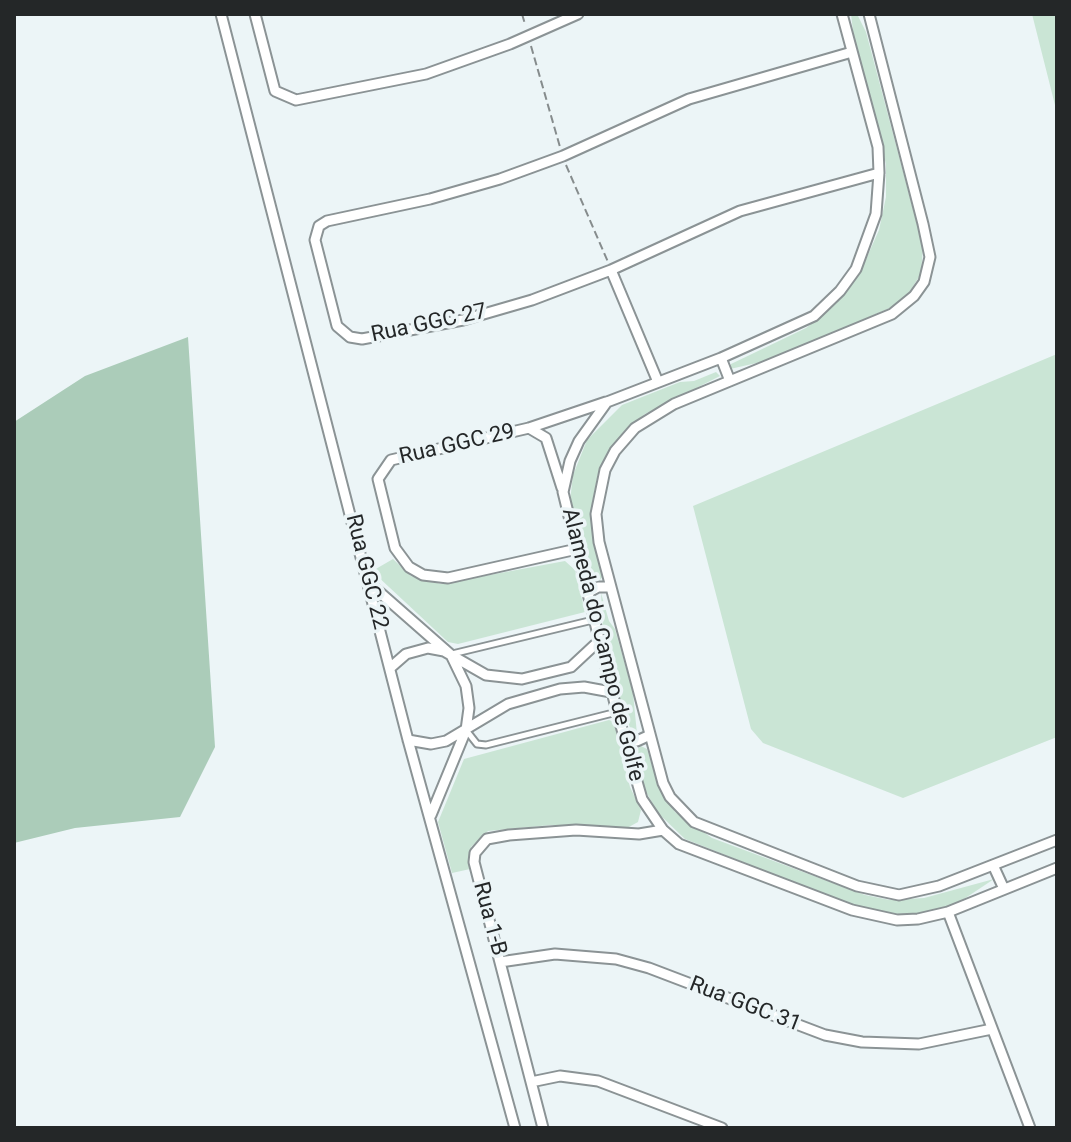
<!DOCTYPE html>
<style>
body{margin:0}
#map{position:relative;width:1071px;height:1142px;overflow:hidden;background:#ecf5f7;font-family:Roboto,sans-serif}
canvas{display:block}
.frame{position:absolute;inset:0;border:16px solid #242728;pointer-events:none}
</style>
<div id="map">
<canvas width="1071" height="1142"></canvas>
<div class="frame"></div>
</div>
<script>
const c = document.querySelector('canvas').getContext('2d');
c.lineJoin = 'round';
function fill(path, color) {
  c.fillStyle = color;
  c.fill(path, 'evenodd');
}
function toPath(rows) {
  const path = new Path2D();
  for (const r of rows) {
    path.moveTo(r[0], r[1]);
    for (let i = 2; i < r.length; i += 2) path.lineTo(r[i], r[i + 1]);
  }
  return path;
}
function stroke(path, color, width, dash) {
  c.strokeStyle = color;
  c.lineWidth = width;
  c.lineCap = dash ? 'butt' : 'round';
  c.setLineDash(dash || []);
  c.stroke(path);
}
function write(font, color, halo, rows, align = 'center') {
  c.font = font + ' Roboto,sans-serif';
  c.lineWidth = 7;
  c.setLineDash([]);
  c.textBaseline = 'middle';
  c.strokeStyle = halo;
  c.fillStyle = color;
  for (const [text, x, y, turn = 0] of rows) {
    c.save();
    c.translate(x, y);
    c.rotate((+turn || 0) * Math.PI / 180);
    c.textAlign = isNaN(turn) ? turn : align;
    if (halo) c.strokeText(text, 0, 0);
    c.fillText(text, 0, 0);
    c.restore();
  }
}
fill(toPath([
 [851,14,857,14,866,32,923,247,921,274,906,297,892,307,770,360,730,369,731,364,806,328,830,309,859,275,879,230,886,197,886,164,854,40],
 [1032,14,1057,14,1057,113],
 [1057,354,1057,737,903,798,763,743,751,729,693,506],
 [716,372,720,376,645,414,625,430,609,450,598,474,592,503,593,532,603,576,599,581,591,580,570,501,573,475,587,440,622,405,680,382,694,381],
 [393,559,411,576,441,584,565,561,575,570,585,612,458,644,448,642,375,574,374,570],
 [601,593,609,621,615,629,633,693,637,734,632,733,619,698,603,633],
 [609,720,614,722,630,787,641,810,638,822,627,828,551,825,488,831,471,847,470,869,452,873,438,822,464,759],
 [641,746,647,749,657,782,675,812,712,838,865,895,890,900,924,898,994,879,958,903,920,914,894,915,856,907,685,839,658,813,645,790,634,752]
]), '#cae5d5');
fill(toPath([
 [188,337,215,747,180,817,75,828,14,843,14,422,85,376]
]), '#abccb9');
const service = toPath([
 [452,654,593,620],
 [466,730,477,744,486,745,617,712]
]);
const minor = toPath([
 [221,14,408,740,515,1128],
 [255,14,275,91,296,100,426,74,510,44,578,14],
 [842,14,878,147,879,173,876,214,856,269,840,291,814,316,721,358,607,402,579,441,570,461,563,492,617,712,642,799,663,830,679,844,852,910,897,920,918,919,948,912,1057,868],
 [869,14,923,224,930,257,924,282,914,296,892,314,674,404,635,428,615,451,605,470,596,514,599,542,663,783,670,797,694,822,857,886,899,895,939,886,1057,840],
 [852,52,689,99,563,156,500,179,430,199,327,221,319,226,315,240,337,326,350,337,362,339,463,320,532,300,611,270,740,211,879,173],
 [611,270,658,382],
 [721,358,730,381],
 [529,428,546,438,562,488],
 [577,549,448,578,423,575,409,567,395,548,378,479,391,460,529,428,606,402],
 [369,583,451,655,466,686,469,708,466,730,431,815],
 [587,593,598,587,610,587],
 [390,668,406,654,428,648,444,651,486,675,522,679,571,667,600,640],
 [408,740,431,744,446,741,508,704,560,689,584,687,611,692],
 [625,741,637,741,650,735],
 [993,865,1004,889],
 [948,912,1030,1128],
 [500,962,555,954,616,959,649,968,825,1035,862,1042,919,1044,992,1029],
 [531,1082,560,1076,598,1081,722,1128],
 [543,1128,474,862,475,853,487,839,509,835,576,830,639,834,663,830]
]);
stroke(service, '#8b9395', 9);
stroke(minor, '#8b9395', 13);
stroke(toPath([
 [522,14,525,24],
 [531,46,560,147],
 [566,165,608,262]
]), '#868c8d', 2, [8, 4]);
stroke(service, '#fff', 5);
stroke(minor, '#fff', 9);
write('22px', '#242728', '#ecf5f7', [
 ["Rua GGC 27",429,324,-12],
 ["Rua GGC 29",457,445,-13],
 ["Rua GGC 22",366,572,76],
 ["Alameda do Campo de Golfe",602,645,76],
 ["Rua 1-B",489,919,75],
 ["Rua GGC 31",745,1005,21]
]);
</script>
